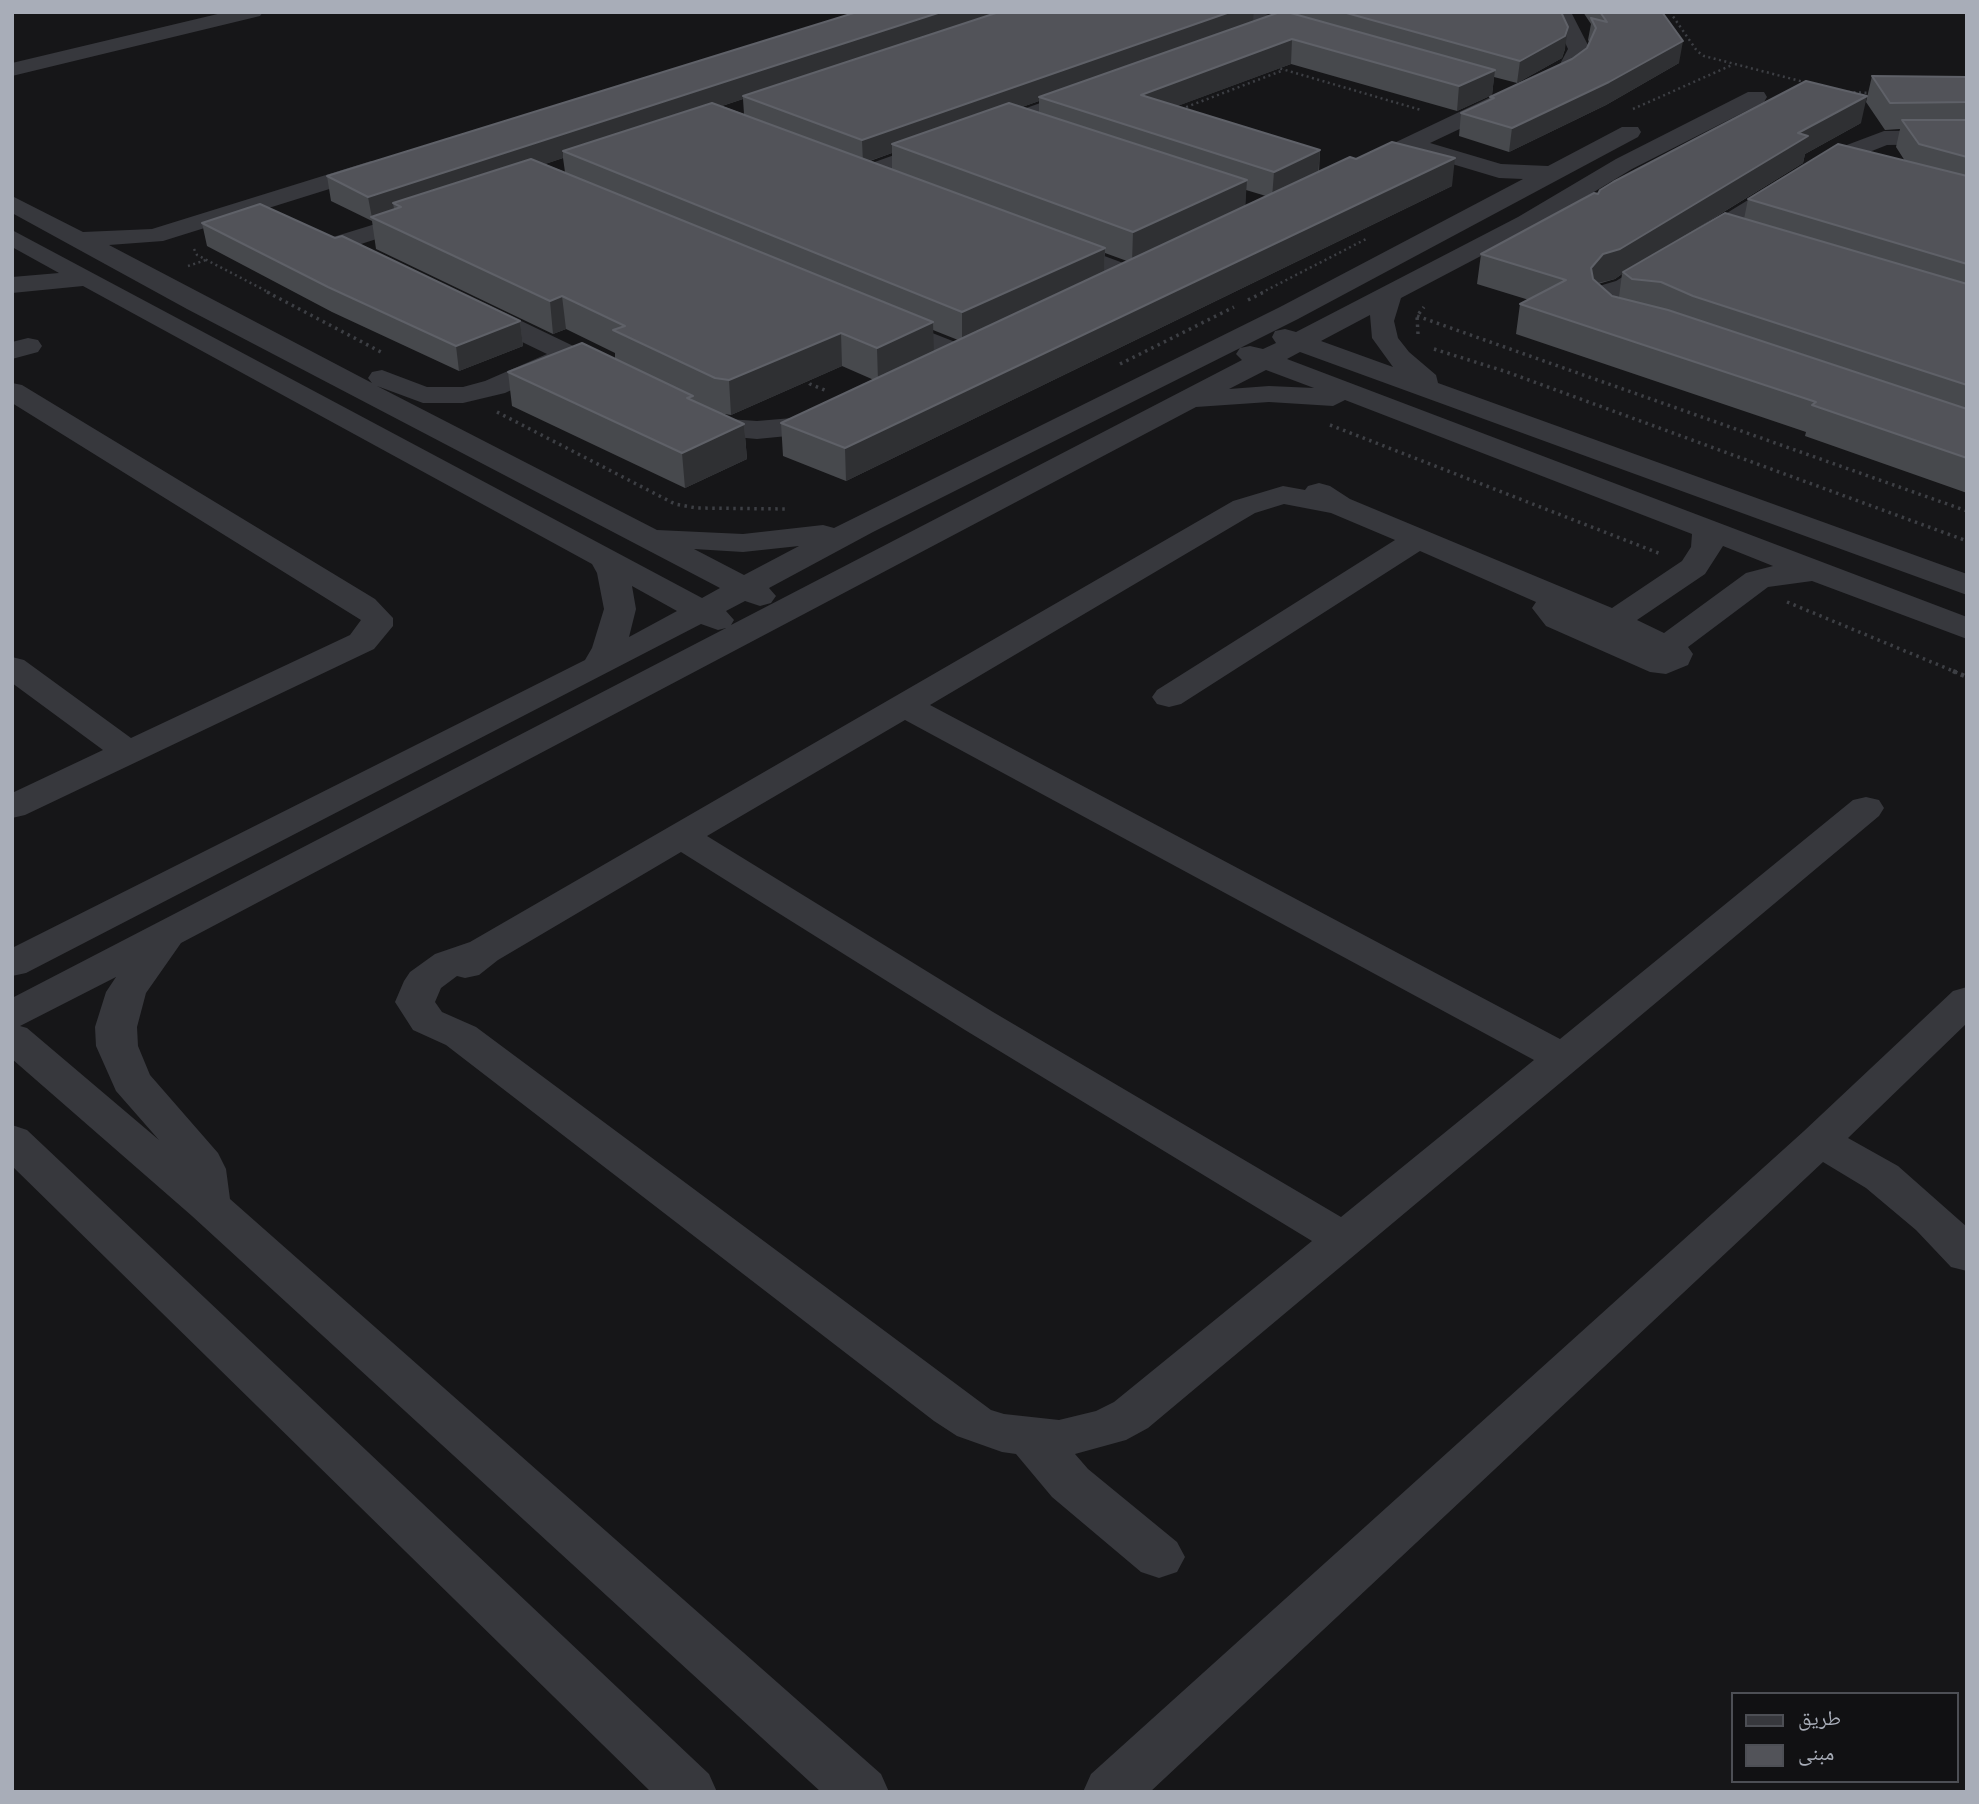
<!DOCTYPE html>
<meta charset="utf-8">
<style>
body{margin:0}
#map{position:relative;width:1979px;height:1804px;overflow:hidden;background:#161618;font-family:"DM Sans","Noto Naskh Arabic",sans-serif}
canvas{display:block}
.frame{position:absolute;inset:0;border:14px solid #a8adb8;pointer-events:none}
.legend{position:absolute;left:1731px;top:1692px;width:228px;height:91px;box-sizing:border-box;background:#111113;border:2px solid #4d4f55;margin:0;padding:9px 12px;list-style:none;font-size:21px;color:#a8adb8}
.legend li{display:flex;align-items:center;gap:14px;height:35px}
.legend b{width:35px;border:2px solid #4d4f55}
</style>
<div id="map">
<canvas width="1979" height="1804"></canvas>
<div class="frame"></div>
<ul class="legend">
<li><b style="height:9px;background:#37383d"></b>طريق</li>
<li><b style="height:19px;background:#525359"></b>مبنى</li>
</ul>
</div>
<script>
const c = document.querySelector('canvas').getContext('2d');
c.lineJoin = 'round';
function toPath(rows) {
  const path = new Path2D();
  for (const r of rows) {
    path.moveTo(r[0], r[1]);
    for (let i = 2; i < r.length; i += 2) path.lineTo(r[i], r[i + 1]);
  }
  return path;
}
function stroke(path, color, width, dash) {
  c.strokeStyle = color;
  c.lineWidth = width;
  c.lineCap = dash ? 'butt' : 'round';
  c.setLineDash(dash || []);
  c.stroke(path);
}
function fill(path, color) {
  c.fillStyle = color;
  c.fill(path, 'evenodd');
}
stroke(toPath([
 [1670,12,1697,51,1704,56,1808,83],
 [1275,67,1421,110],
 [1848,92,1874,93],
 [1181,109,1284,70],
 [1633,109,1732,65],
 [194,249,197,255,270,293],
 [188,266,206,260],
 [1261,293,1368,238]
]), '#3d3f44', 2.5, [2, 3.5]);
stroke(toPath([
 [267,292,381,352],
 [1248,300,1264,292],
 [1417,316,1967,511],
 [1418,334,1417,316,1424,307],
 [1434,349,1507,372,1967,541],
 [1120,364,1234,307],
 [805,378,810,384,827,391],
 [497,412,675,504,696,508,788,509],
 [1330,425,1661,554],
 [1787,602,1958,673]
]), '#3d3f44', 3.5, [2.5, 4.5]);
stroke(toPath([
 [1953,671,1967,677]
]), '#3d3f44', 4.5, [3.5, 5]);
fill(toPath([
 [226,12,263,12,260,16,12,76,12,63,226,12],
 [1226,12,1259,12,1316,29,1319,33,1309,39,1229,16,1226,12],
 [1551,12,1571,12,1590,49,1582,68,1576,74,1430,143,1501,164,1548,166,1622,127,1638,127,1641,132,1638,137,1298,319,873,532,769,588,776,596,771,603,760,606,745,601,726,611,734,620,731,625,1242,360,1236,354,1240,348,1250,346,1263,349,1276,343,1272,337,1275,331,1285,329,1296,332,1518,217,1616,159,1748,92,1764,92,1767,97,1764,102,1632,169,1536,227,1401,298,1394,321,1398,338,1409,352,1436,375,1438,383,1967,574,1967,595,1300,352,1287,359,1967,617,1967,639,1812,581,1768,587,1688,647,1693,654,1688,665,1666,674,1650,672,1546,626,1532,608,1536,602,1420,551,1181,704,1169,707,1157,704,1152,697,1157,690,1395,540,1331,513,1284,504,1255,513,930,705,1560,1039,1853,800,1866,797,1879,800,1884,808,1879,816,1148,1428,1126,1440,1075,1454,1088,1469,1177,1542,1185,1557,1177,1572,1159,1578,1141,1572,1052,1497,1016,1454,1002,1452,957,1436,934,1421,446,1045,413,1030,395,1002,404,981,410,972,435,954,470,942,1233,501,1283,486,1305,490,1308,486,1319,483,1330,486,1350,499,1612,608,1682,561,1691,547,1692,534,1345,400,1333,406,1269,402,1196,407,181,943,146,993,137,1027,138,1046,150,1075,218,1153,226,1169,230,1199,881,1774,889,1792,821,1792,192,1216,12,1059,12,998,726,628,718,630,701,624,26,973,12,976,12,948,585,660,592,648,604,609,597,573,592,564,83,286,12,293,12,277,59,273,12,247,12,230,702,598,720,588,187,309,12,213,12,196,83,232,152,229,371,161,387,161,391,166,387,171,163,241,109,245,372,383,368,378,372,372,382,370,427,387,463,387,485,381,547,354,466,315,462,309,466,303,475,301,484,303,617,367,621,373,617,379,607,381,567,364,505,393,463,403,423,403,377,386,657,530,743,534,823,525,834,528,1280,307,1523,179,1499,178,1412,152,1368,173,1360,175,1352,173,1348,168,1352,163,1560,64,1568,49,1551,12],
 [1370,315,1372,338,1393,367,1321,341,1370,315],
 [1266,370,1314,388,1269,386,1229,389,1266,370],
 [799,546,744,575,694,549,743,552,799,546],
 [1723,546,1773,566,1746,573,1664,633,1637,620,1705,574,1723,546],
 [632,586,677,611,629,637,636,609,632,586],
 [905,720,1534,1060,1341,1217,993,1012,707,836,905,720],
 [681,852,965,1030,1312,1241,1114,1402,1096,1411,1059,1420,1004,1414,991,1410,476,1027,442,1012,435,1002,441,988,457,976,465,978,479,975,498,960,681,852],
 [116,977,106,992,95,1027,96,1046,116,1091,159,1140,27,1028,20,1026,116,977],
 [1088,86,1099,93,1096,98,871,179,855,179,851,174,855,169,1088,86],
 [1967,130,1967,144,1887,145,1839,164,1634,291,1617,298,1616,304,1643,317,1647,323,1643,329,1625,329,1595,314,1591,308,1589,299,1599,286,1616,281,1823,154,1884,131,1967,130],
 [424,209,433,211,436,216,433,221,339,251,330,248,326,243,330,238,424,209],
 [1056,238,1142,270,1146,275,1142,280,1133,283,1047,251,1043,246,1047,241,1056,238],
 [884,314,973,349,977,355,973,361,963,363,953,361,875,328,871,322,875,316,884,314],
 [28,338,38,340,42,346,38,352,12,359,12,342,28,338],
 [12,383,22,385,375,599,393,618,393,626,374,649,25,815,12,818,12,793,103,750,12,683,12,657,24,660,131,738,350,635,361,620,12,403,12,383],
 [695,408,728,419,757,421,804,417,831,408,841,411,845,417,841,423,808,434,757,439,724,436,685,423,681,417,685,411,695,408],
 [1967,987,1967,1023,1848,1138,1898,1166,1967,1227,1967,1271,1951,1267,1916,1230,1866,1188,1823,1162,1150,1792,1083,1792,1091,1774,1804,1131,1953,991,1967,987],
 [12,1125,27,1130,709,1774,717,1792,651,1792,12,1166,12,1125]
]), '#37383d');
fill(toPath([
 [857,12,1254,12,1253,22,1273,15,1264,12,1561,12,1565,49,1562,58,1517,83,1494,77,1492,95,1457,111,1291,64,1177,106,1320,150,1319,172,1452,186,846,481,783,456,781,423,874,380,842,366,731,415,718,413,744,424,747,459,685,488,512,406,508,372,615,359,615,353,566,329,553,334,376,249,372,221,331,201,327,176],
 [743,99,744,114,722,106],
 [1039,101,1039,112,1022,107],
 [892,153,892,169,870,161],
 [563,158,565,172,545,164],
 [1246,190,1266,196,1245,206],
 [1105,253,1127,261,1104,272],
 [933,330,958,340,933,352],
 [1583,12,1662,12,1679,63,1606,105,1509,152,1459,136,1461,113,1489,100,1490,97,1572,59,1587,48,1589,42,1588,40,1591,24],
 [1872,76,1967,77,1967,493,1805,436,1806,432,1516,334,1520,304,1529,300,1477,284,1481,254,1598,194,1861,123,1805,154,1803,163,1675,242,1744,219,1748,199,1905,161,1896,147,1900,129,1885,130,1866,102],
 [1622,274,1619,297,1612,296,1598,284,1615,279],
 [202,223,520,321,523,346,459,371,332,312,207,246]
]), '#47494d');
fill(toPath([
 [941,12,1007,12,743,96,743,99,573,155,563,151,563,158,402,212,401,207,393,203,395,214,372,218,368,197],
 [1230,12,1254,12,1253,25,1039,97,1039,101,904,149,892,144,892,153,863,163,862,140],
 [1568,27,1565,49,1562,58,1517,83,1520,61],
 [1292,39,1291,64,1140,120,1141,95],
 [1683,41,1679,63,1606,105,1509,152,1512,128],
 [1495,70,1492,95,1457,111,1459,86],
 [1867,96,1861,123,1805,154,1803,163,1624,273,1623,272,1622,274,1615,279,1598,283,1587,297,1591,268,1603,254,1798,133],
 [1320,150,1318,176,1272,198,1274,172],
 [1455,158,1452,186,846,481,845,448],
 [1247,180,1245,210,1132,263,1133,232],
 [1105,248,1104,276,962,342,962,312],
 [562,296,566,329,553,334,550,301],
 [520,321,523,346,459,371,456,346],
 [933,322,934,355,878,381,877,348],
 [841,333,842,366,731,415,729,380],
 [744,424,747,459,685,488,682,453]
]), '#2f3033');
const building = toPath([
 [857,12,941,12,368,197,327,176,857,12],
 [999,12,1230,12,862,140,743,96,999,12],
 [1280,12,1287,12,1495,70,1459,86,1292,39,1141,95,1320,150,1274,172,1039,97,1280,12],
 [1343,12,1561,12,1568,27,1565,36,1520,61,1343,12],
 [1600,12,1662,12,1683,41,1609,82,1512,128,1461,113,1494,98,1490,97,1572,59,1587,48,1596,28,1591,18,1607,22,1600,12],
 [1872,76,1967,77,1967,102,1890,103,1872,76],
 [1806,81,1867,96,1798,133,1808,136,1620,249,1603,254,1591,268,1593,279,1612,296,1668,310,1967,409,1967,458,1812,405,1816,402,1520,304,1566,280,1481,254,1594,193,1598,194,1600,190,1613,182,1806,81],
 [712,103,1105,248,962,312,563,151,712,103],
 [1009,103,1247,180,1133,232,892,144,1009,103],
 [1902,120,1967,120,1967,157,1919,144,1902,120],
 [1392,142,1455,158,845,448,781,423,1350,157,1356,159,1392,142],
 [1838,144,1967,176,1967,264,1748,199,1838,144],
 [531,159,933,322,877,348,841,333,729,380,715,378,613,330,625,326,562,296,550,301,371,217,401,207,393,203,531,159],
 [260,204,335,238,342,236,520,321,456,346,328,287,202,223,260,204],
 [1725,213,1967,284,1967,385,1693,296,1661,282,1632,279,1623,272,1725,213],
 [582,343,693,396,687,398,744,424,682,453,508,372,582,343]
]);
fill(building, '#525359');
stroke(building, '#5f6168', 2);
</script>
